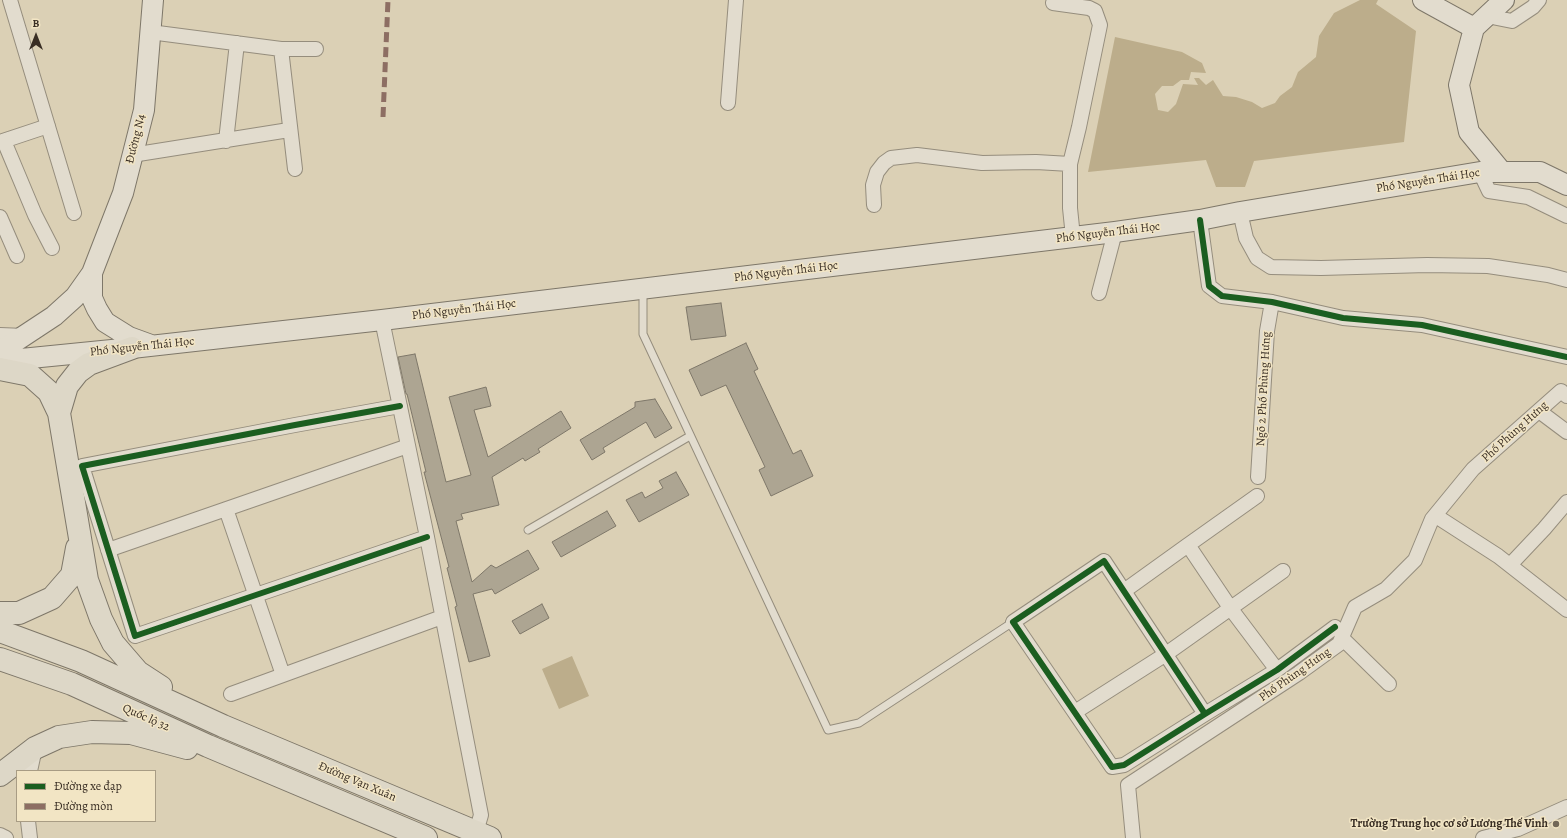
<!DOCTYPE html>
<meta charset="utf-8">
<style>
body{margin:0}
#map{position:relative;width:1567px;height:838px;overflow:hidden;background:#dbd0b5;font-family:Alegreya,serif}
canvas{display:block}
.legend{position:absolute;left:16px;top:770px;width:140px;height:52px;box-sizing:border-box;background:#f2e5c4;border:1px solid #a89c84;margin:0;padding:5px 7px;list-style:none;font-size:12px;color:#392e24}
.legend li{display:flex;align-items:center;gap:8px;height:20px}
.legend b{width:20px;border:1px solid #a89c84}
.north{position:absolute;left:16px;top:16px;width:40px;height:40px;-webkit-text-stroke:3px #f2e5c4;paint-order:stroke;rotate:0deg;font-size:11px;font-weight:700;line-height:16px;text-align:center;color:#392e24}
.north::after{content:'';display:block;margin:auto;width:14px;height:18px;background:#392e24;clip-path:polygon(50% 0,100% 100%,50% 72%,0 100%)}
</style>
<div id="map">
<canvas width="1567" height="838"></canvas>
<ul class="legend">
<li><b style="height:5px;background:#1b5e20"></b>Đường xe đạp</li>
<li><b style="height:5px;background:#8d6e63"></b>Đường mòn</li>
</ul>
<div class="north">B</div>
</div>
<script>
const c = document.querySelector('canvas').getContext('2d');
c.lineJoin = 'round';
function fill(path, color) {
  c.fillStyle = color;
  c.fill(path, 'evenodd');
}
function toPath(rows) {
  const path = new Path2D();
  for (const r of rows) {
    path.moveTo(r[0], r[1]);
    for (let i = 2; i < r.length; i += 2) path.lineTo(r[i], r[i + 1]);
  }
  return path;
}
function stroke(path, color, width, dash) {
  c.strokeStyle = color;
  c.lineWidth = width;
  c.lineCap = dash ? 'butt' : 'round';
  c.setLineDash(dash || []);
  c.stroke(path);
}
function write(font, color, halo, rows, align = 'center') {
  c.font = font + ' Alegreya,serif';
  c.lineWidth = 3;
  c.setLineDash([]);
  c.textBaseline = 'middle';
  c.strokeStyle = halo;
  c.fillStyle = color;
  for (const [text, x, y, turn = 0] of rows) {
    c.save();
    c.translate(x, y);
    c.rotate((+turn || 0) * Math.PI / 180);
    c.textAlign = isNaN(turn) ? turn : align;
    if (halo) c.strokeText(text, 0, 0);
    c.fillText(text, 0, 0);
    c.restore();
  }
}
fill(toPath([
 [1360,0,1378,0,1376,4,1416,31,1404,142,1254,161,1245,187,1216,187,1206,160,1088,172,1115,37,1182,52,1202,63,1206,73,1191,72,1189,80,1181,80,1173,86,1162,86,1155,94,1158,110,1168,112,1176,104,1183,84,1198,85,1194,78,1199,78,1206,85,1213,80,1223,96,1236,97,1252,102,1262,108,1275,103,1280,96,1292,87,1298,72,1316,57,1319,36,1334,13],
 [572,656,589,696,559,709,542,669]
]), '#bcad8b');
const building = toPath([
 [721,303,726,336,691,340,686,307,721,303],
 [746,343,758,369,754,371,793,454,801,450,813,476,771,496,759,470,765,467,726,385,701,396,689,370,746,343],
 [415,354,446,482,471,475,449,397,486,387,491,406,474,410,488,457,561,411,571,428,538,449,540,452,525,461,523,458,492,477,499,505,461,514,463,519,456,521,472,582,491,565,496,568,528,550,539,569,495,594,492,589,473,594,490,656,469,662,455,607,457,606,447,568,449,567,424,472,426,472,407,394,406,394,398,357,415,354],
 [655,399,672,428,655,438,646,422,603,448,605,452,592,460,580,440,635,407,635,402,655,399],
 [676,472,689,495,639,522,626,500,642,492,645,498,663,488,659,481,676,472],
 [607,511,616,526,561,557,552,542,607,511],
 [542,604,549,618,520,634,512,621,542,604]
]);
fill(building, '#ada592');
stroke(building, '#7e7769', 1);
const lane = toPath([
 [643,290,643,334,828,730,859,723,1013,622],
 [528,530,690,436]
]);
const street = toPath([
 [10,0,74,213],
 [1053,3,1089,8,1095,11,1100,25,1079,127,1070,164,1070,208,1073,237],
 [1487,16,1512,21,1533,7,1539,0],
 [150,32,281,49,316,49],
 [281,49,295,169],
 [728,103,736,0],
 [4,141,35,215,52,248],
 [226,141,237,43],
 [0,142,48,126],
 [132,155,289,130],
 [1480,172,1489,191,1528,197,1567,216],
 [874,205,873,185,877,172,884,163,891,158,917,155,982,163,1036,162,1070,164],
 [1240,212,1246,238,1257,258,1271,267,1321,268,1427,265,1488,266,1548,275,1567,280],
 [0,217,17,256],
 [1200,220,1209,286,1222,296,1272,302,1343,318,1422,325,1567,357],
 [1099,293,1115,232],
 [382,320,427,537,481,815,476,832],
 [0,335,25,336],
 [400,406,295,425,82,466,135,636,427,537],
 [1539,411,1567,432],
 [1258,477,1267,331,1272,302],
 [226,509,283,675],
 [1436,516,1498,556,1567,610],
 [1188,545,1257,496],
 [108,550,408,446],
 [1510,565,1544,529,1567,502],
 [1124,591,1188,545,1231,609,1277,670],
 [1342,638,1389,684],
 [231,694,442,617],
 [1075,712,1166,654,1283,571],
 [1205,714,1104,561,1013,622,1112,767,1124,765,1205,714,1277,670,1335,627],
 [30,771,35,748],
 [28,821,30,838],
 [0,835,6,838],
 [1133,838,1128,785,1299,673,1339,644,1355,607,1386,589,1415,560,1432,519,1473,469,1561,391,1567,396],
 [1483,838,1518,829,1567,807]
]);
const secondary = toPath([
 [1423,0,1474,28],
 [1474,28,1459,85,1469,132,1502,172],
 [1474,28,1504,0],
 [92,273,92,298,97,309,105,322,129,337,151,345],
 [0,350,7,347,54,316,75,297,92,273,123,193,144,110,153,0],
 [0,361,132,348,382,320,1115,232,1200,220,1240,212,1480,172,1540,172,1567,185]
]);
const highway = toPath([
 [0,369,30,375,49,392,59,413,87,580,101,619,113,643,138,672,161,687],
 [59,413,67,386,78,372,89,364,132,348],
 [0,613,19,613,52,598,72,575,77,548],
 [0,631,81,661,223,726,490,838],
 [0,659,72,684,208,746,426,838],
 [0,775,35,748,59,737,92,732,131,733,187,748]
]);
stroke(lane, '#958d7d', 9);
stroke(street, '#958d7d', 16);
stroke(secondary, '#7e7769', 22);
stroke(highway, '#7e7769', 24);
stroke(lane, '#e2dcce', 7);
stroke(street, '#e2dcce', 14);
stroke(secondary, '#e2dcce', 20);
stroke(highway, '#ddd7c7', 22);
stroke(toPath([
 [383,117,388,0]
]), '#8d6e63', 5, [10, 5]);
stroke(toPath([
 [1200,220,1209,286,1222,296,1272,302,1343,318,1422,325,1567,357],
 [400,406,295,425,82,466,135,636,427,537],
 [1205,714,1104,561,1013,622,1112,767,1124,765,1205,714,1277,670,1335,627]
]), '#1b5e20', 6);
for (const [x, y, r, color] of [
 [1556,824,4,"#726757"]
]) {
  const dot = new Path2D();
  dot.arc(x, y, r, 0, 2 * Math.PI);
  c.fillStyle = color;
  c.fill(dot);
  stroke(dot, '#f2e5c4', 1.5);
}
write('12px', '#392e24', '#f2e5c4', [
 ["Đường N4",136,139,-76],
 ["Phố Nguyễn Thái Học",1428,181,-9],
 ["Phố Nguyễn Thái Học",1108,233,-7],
 ["Phố Nguyễn Thái Học",786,272,-7],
 ["Phố Nguyễn Thái Học",464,310,-7],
 ["Phố Nguyễn Thái Học",142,347,-6],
 ["Ngõ 2 Phố Phùng Hưng",1264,389,-87],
 ["Phố Phùng Hưng",1515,432,-42],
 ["Phố Phùng Hưng",1295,675,-35],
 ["Quốc lộ 32",146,718,24],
 ["Đường Vạn Xuân",357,782,23]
]);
write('bold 12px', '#392e24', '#f2e5c4', [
 ["Trường Trung học cơ sở Lương Thế Vinh",1548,824]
], 'right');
</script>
